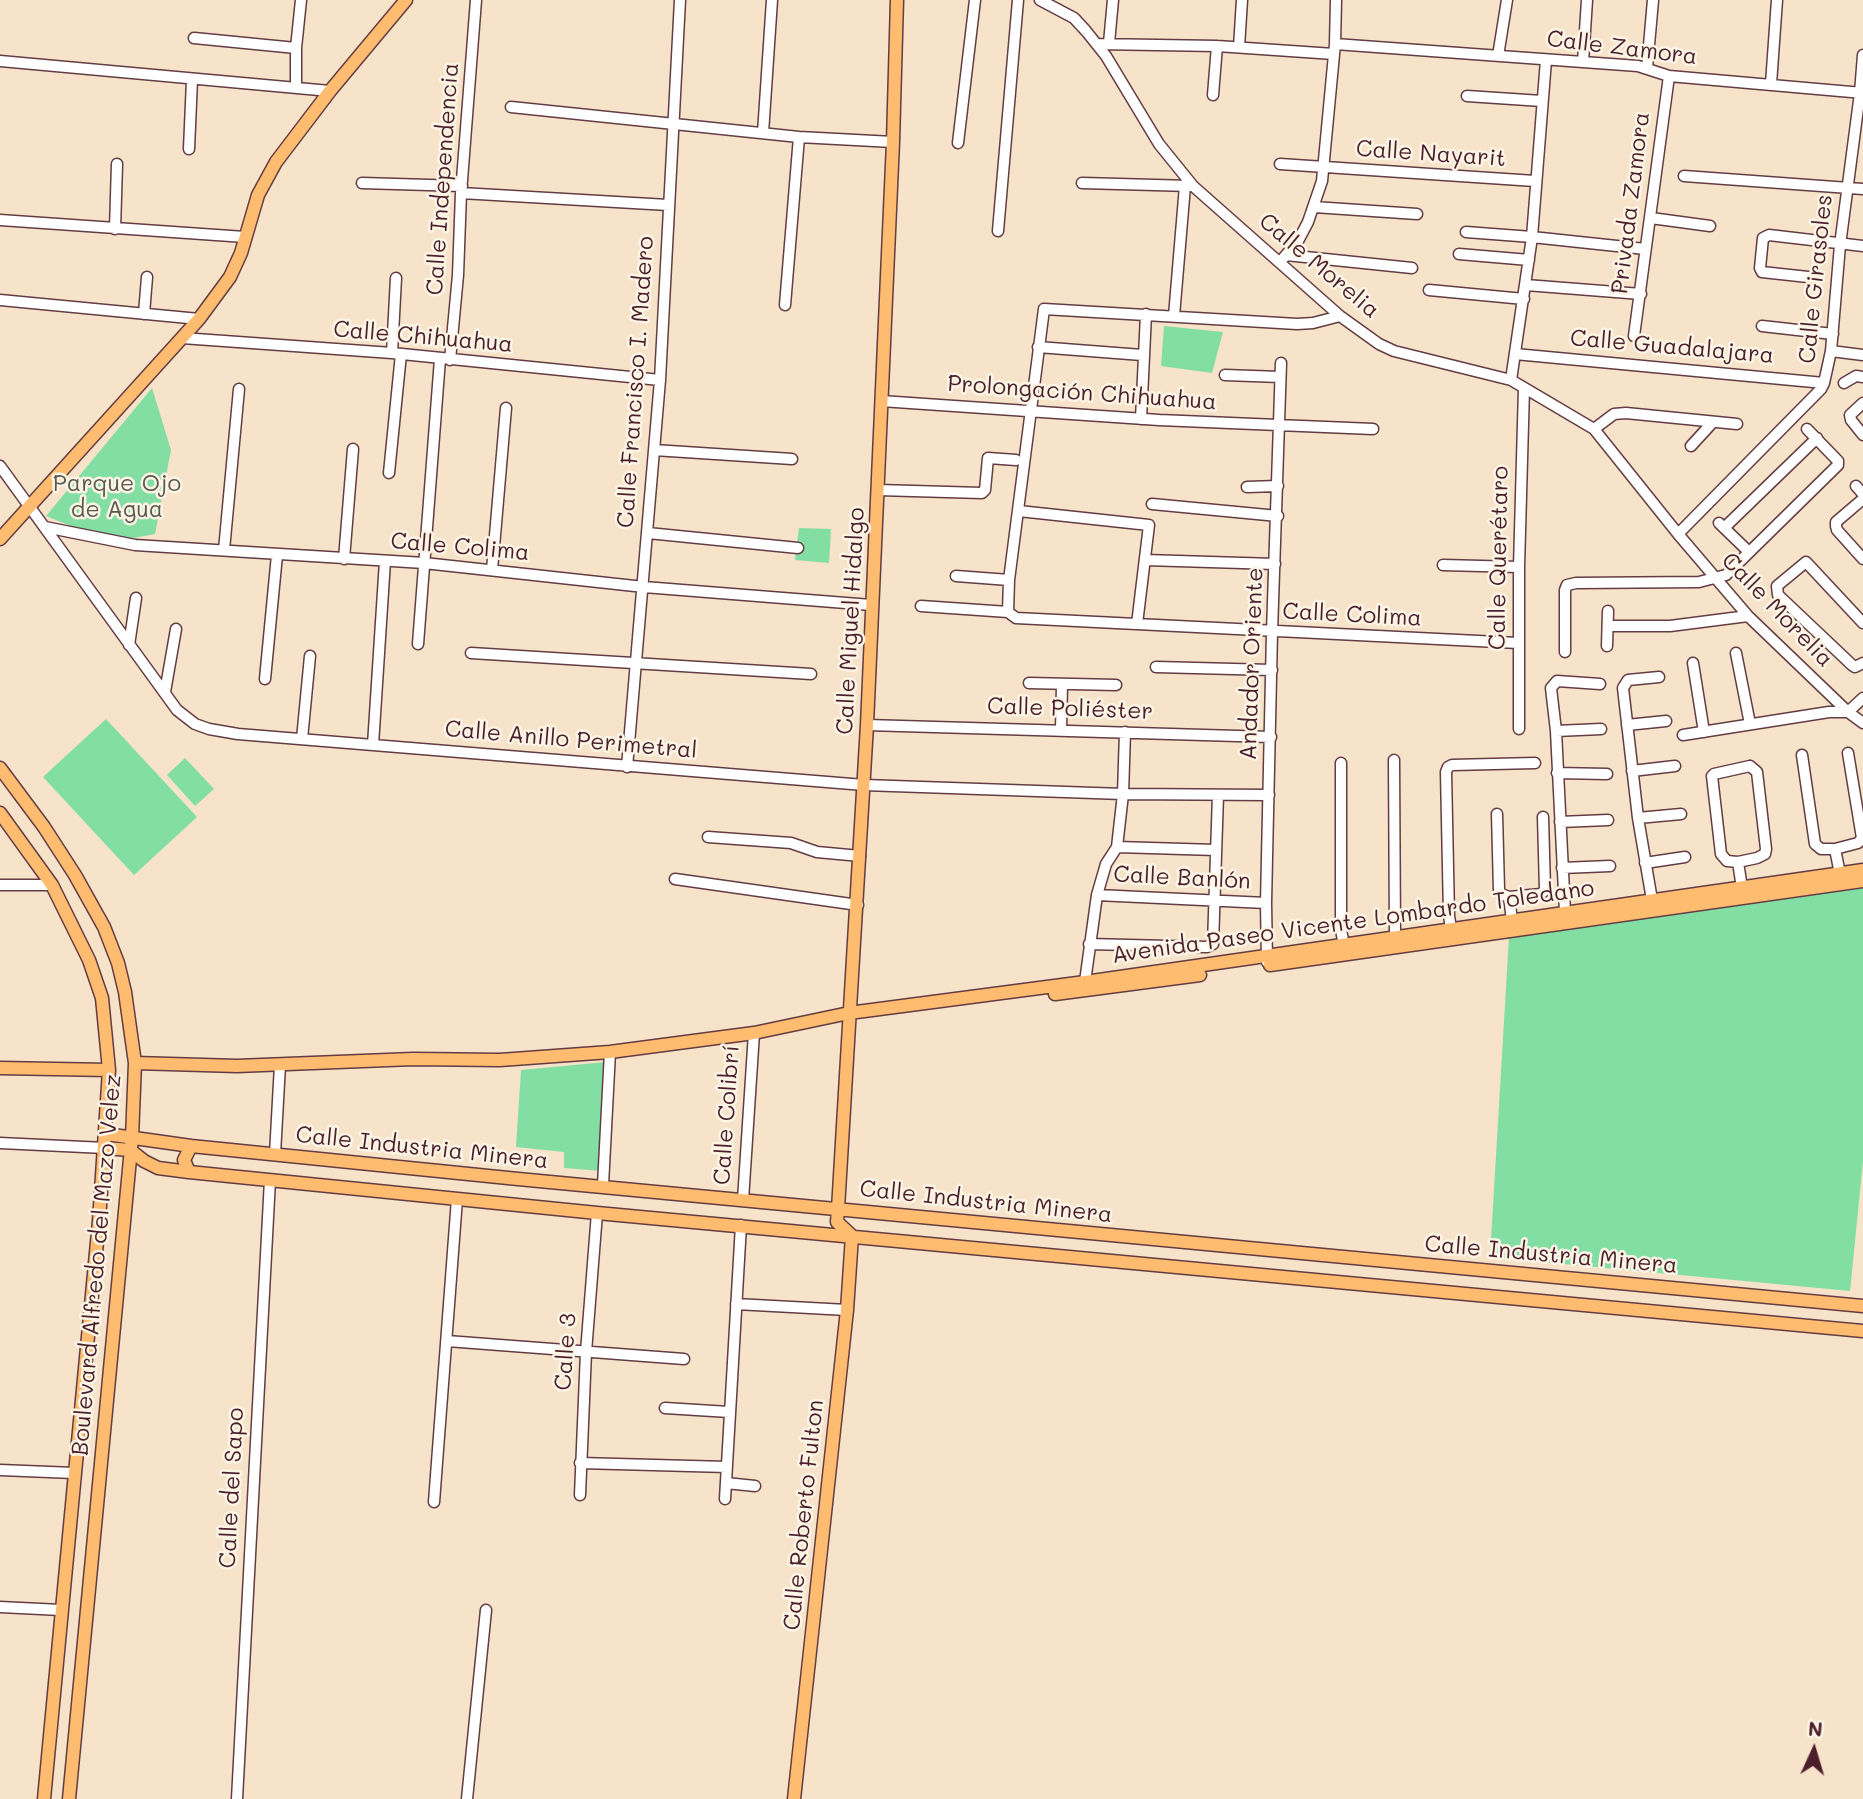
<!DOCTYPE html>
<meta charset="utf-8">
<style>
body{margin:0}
#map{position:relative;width:1863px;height:1799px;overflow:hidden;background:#f6e3c9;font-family:Mali,sans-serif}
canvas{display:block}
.north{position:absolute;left:1779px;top:1715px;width:70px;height:70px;-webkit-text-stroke:5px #fcf5e5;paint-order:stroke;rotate:4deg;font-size:19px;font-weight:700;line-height:28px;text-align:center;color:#4a1f2b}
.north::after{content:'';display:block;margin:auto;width:24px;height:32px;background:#4a1f2b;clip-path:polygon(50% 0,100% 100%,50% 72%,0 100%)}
</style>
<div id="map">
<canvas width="1863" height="1799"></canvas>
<div class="north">N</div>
</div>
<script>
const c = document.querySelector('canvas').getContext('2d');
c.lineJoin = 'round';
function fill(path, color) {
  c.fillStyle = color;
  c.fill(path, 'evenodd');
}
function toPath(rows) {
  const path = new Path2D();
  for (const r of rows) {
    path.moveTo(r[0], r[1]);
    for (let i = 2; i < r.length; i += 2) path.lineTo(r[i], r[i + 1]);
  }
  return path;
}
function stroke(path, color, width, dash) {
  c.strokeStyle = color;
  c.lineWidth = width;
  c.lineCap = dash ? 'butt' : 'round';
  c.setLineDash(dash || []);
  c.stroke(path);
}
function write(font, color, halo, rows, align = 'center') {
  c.font = font + ' Mali,sans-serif';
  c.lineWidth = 5;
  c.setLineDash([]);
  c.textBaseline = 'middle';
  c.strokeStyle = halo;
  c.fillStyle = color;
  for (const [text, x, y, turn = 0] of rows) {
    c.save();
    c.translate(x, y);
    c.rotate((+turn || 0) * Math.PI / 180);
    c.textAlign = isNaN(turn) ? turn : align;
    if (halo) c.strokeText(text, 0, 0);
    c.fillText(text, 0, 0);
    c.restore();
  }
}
fill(toPath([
 [1164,326,1223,332,1212,373,1161,366],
 [152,388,171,450,155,534,111,542,46,516],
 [799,528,831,529,829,563,795,560],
 [106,719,197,817,134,875,43,777],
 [185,758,214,789,195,806,167,775],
 [1863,888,1863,1161,1850,1291,1490,1257,1509,937],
 [606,1062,602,1171,564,1168,564,1152,516,1147,521,1070]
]), '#83dea4');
const minor = toPath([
 [1040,0,1074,18,1086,31,1106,56,1159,144,1193,186,1340,316,1379,344,1394,351,1511,380,1594,429,1678,534,1748,616,1848,712,1863,723],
 [194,38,296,48],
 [1109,43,1113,0],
 [1097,44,1217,46,1334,54],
 [1335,44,1638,66,1669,76,1863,93],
 [1239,47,1242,0],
 [1498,56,1507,0],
 [0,61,330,91],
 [1583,62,1587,0],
 [1647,68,1653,0],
 [1771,84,1777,0],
 [296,88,296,48,301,0],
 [1213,95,1217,46],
 [1467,96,1542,101],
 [511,107,799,137,893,142],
 [763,133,772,0],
 [958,143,975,0],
 [189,149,192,80],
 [1280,164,1535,181],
 [1684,176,1863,189],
 [362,183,462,186],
 [1082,183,1191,186],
 [461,193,668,205],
 [1314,207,1417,214],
 [1651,218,1710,226],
 [0,220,245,237],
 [115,229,117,164],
 [998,231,1018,0],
 [1466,232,1532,237,1645,249],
 [1459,254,1529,260],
 [1286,255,1412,268],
 [1280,262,1298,241,1308,222,1322,181,1335,44,1336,0],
 [1808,277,1762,272,1760,268,1763,238,1769,235,1863,246],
 [1526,285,1641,294],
 [1429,290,1524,299],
 [0,300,199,319],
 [785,305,799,137],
 [144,314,147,277],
 [1174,316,1185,186],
 [1340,316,1313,323,1297,324,1044,309,1009,580,1008,612,1016,618,1518,643],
 [1762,326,1833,334],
 [1634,336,1669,76],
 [182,338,392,353,660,380],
 [1038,347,1142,355],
 [1831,351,1863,355],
 [392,353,396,278],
 [1515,354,1824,383],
 [450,360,458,275,461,193,476,0],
 [1225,375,1280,377],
 [1511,380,1532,237,1546,60],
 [1844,383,1856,376,1863,377],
 [881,401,1159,420,1373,429],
 [1863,403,1850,415,1851,420,1863,435],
 [1141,419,1146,314],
 [1594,429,1614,414,1626,413,1737,424],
 [1691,446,1712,423],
 [654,450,792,459],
 [0,466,177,710,195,724,209,729,238,734,864,785,1123,794,1269,795],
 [389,473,401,354],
 [1856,486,1863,494],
 [1247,487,1278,486],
 [878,490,982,493,985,490,988,458,1016,460],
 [1863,499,1836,522,1836,526,1837,530,1863,559],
 [1152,504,1278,516],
 [1019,511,1149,525,1137,624],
 [1719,523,1749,552],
 [45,527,135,545,424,563,644,587,871,605],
 [1724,528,1817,438],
 [648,533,798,548],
 [1678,534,1821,389,1824,383,1831,351,1840,245,1860,93,1863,55],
 [224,550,239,389],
 [344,559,353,449],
 [1145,560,1275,564],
 [1443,565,1519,567],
 [492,570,506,408],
 [956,576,1009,580],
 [921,606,1008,612],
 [1863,623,1806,562,1777,586,1778,595,1852,665,1855,667,1863,663],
 [1608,626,1670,626,1748,616],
 [418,644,440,359],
 [129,645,136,598],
 [1607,646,1608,611],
 [1565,652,1565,590,1567,585,1576,583,1699,582,1726,575,1838,465,1838,461,1807,429],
 [471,653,811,674],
 [1736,653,1750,724],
 [1693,663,1704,732],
 [1156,667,1272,670],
 [265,679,277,555],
 [1029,683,1116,685],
 [165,692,176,629],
 [1848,712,1863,698],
 [867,725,1271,737],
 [1627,725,1666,721],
 [1061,729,1062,685],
 [1519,729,1519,567,1524,388],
 [1556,731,1601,729],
 [1683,735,1829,712,1848,712],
 [302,739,310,656],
 [373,745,385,561],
 [1802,755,1815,844,1821,849,1835,849,1858,843,1862,838,1848,753],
 [1394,760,1395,937],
 [1341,763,1341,930,1344,945],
 [1750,766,1757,772,1766,849,1765,854,1757,858,1738,862,1727,861,1721,854,1712,776,1714,774,1750,766],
 [627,767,660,380,680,0],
 [1632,771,1675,766],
 [1557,773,1607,774],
 [1497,814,1499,890,1501,894,1509,897,1541,894,1545,890,1543,817],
 [1638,818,1681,814],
 [1560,822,1608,820],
 [708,837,791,843,817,852,860,856],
 [1117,847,1216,850],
 [1835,849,1840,874],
 [1738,862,1742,888],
 [1645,863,1685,857],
 [1562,868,1610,866],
 [675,879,858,905],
 [0,885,52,885],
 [1097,895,1266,903],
 [1509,897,1513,928],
 [1652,900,1638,818,1623,688,1628,680,1659,677],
 [1565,912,1556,731,1551,688,1557,681,1600,684],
 [1451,928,1449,916,1446,772,1448,767,1452,765,1535,763],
 [1089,944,1207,947,1213,944,1218,795],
 [1267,962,1266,903,1272,632,1281,363],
 [1084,989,1097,895,1106,864,1117,847,1123,794,1125,732],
 [0,1143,105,1148],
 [275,1154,280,1065],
 [603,1185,610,1052],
 [743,1200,754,1033],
 [736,1304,847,1310],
 [447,1341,684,1359],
 [665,1408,729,1412],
 [580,1463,727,1467],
 [0,1470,74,1473],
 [726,1483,755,1486],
 [580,1495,586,1352,597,1213],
 [725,1499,741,1225],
 [434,1502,457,1199],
 [0,1607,61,1610],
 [237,1799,270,1180],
 [467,1799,486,1610]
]);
const major = toPath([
 [0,539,199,319,230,277,241,253,258,195,276,162,330,91,406,0],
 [0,768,44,827,75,875,104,927,118,963,125,992,135,1063,132,1138,69,1799],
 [0,813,52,885,89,960,102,998,109,1070,99,1221,44,1799],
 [1270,965,1863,881],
 [1055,994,1200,975],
 [135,1063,237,1066,413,1059,500,1060,610,1052,754,1033,849,1013,1085,982,1863,870],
 [0,1068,109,1070],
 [106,1134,191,1146,518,1179,1863,1306],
 [105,1148,130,1150,144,1161,158,1168,189,1172,597,1213,1863,1331],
 [189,1172,184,1160,191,1146],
 [852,1236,837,1222,838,1209,867,725,893,142,897,0],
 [794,1799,847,1310,852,1236]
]);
stroke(minor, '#643c43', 13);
stroke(major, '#643c43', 15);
stroke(minor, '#fff', 10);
stroke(major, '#fdbc70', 12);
write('23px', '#4a1f2b', '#fcf5e5', [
 ["Calle Zamora",1622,48,7],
 ["Calle Nayarit",1431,154,4],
 ["Calle Independencia",443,179,-86],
 ["Privada Zamora",1631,203,-83],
 ["Calle Morelia",1319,266,40],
 ["Calle Girasoles",1816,279,-84],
 ["Calle Chihuahua",423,337,5],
 ["Calle Guadalajara",1672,347,5],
 ["Calle Francisco I. Madero",636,382,-86],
 ["Prolongación Chihuahua",1082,393,4],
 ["Calle Colima",460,547,5],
 ["Calle Querétaro",1499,558,-89],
 ["Calle Morelia",1777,610,46],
 ["Calle Colima",1352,615,3],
 ["Calle Miguel Hidalgo",851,621,-87],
 ["Andador Oriente",1252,664,-88],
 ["Calle Poliéster",1070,709,2],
 ["Calle Anillo Perimetral",571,740,5],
 ["Calle Banlón",1182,878,3],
 ["Avenida Paseo Vicente Lombardo Toledano",1353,922,-8],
 ["Calle Colibrí",727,1115,-86],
 ["Calle Industria Minera",422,1148,6],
 ["Calle Industria Minera",986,1202,6],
 ["Calle Industria Minera",1551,1255,5],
 ["Boulevard Alfredo del Mazo Velez",97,1265,-85],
 ["Calle 3",566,1352,-86],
 ["Calle del Sapo",232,1488,-87],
 ["Calle Roberto Fulton",804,1515,-84]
]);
write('23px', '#5b584f', '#fcf5e5', [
 ["Parque Ojo",117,484],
 ["de Agua",117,510]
]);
</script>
